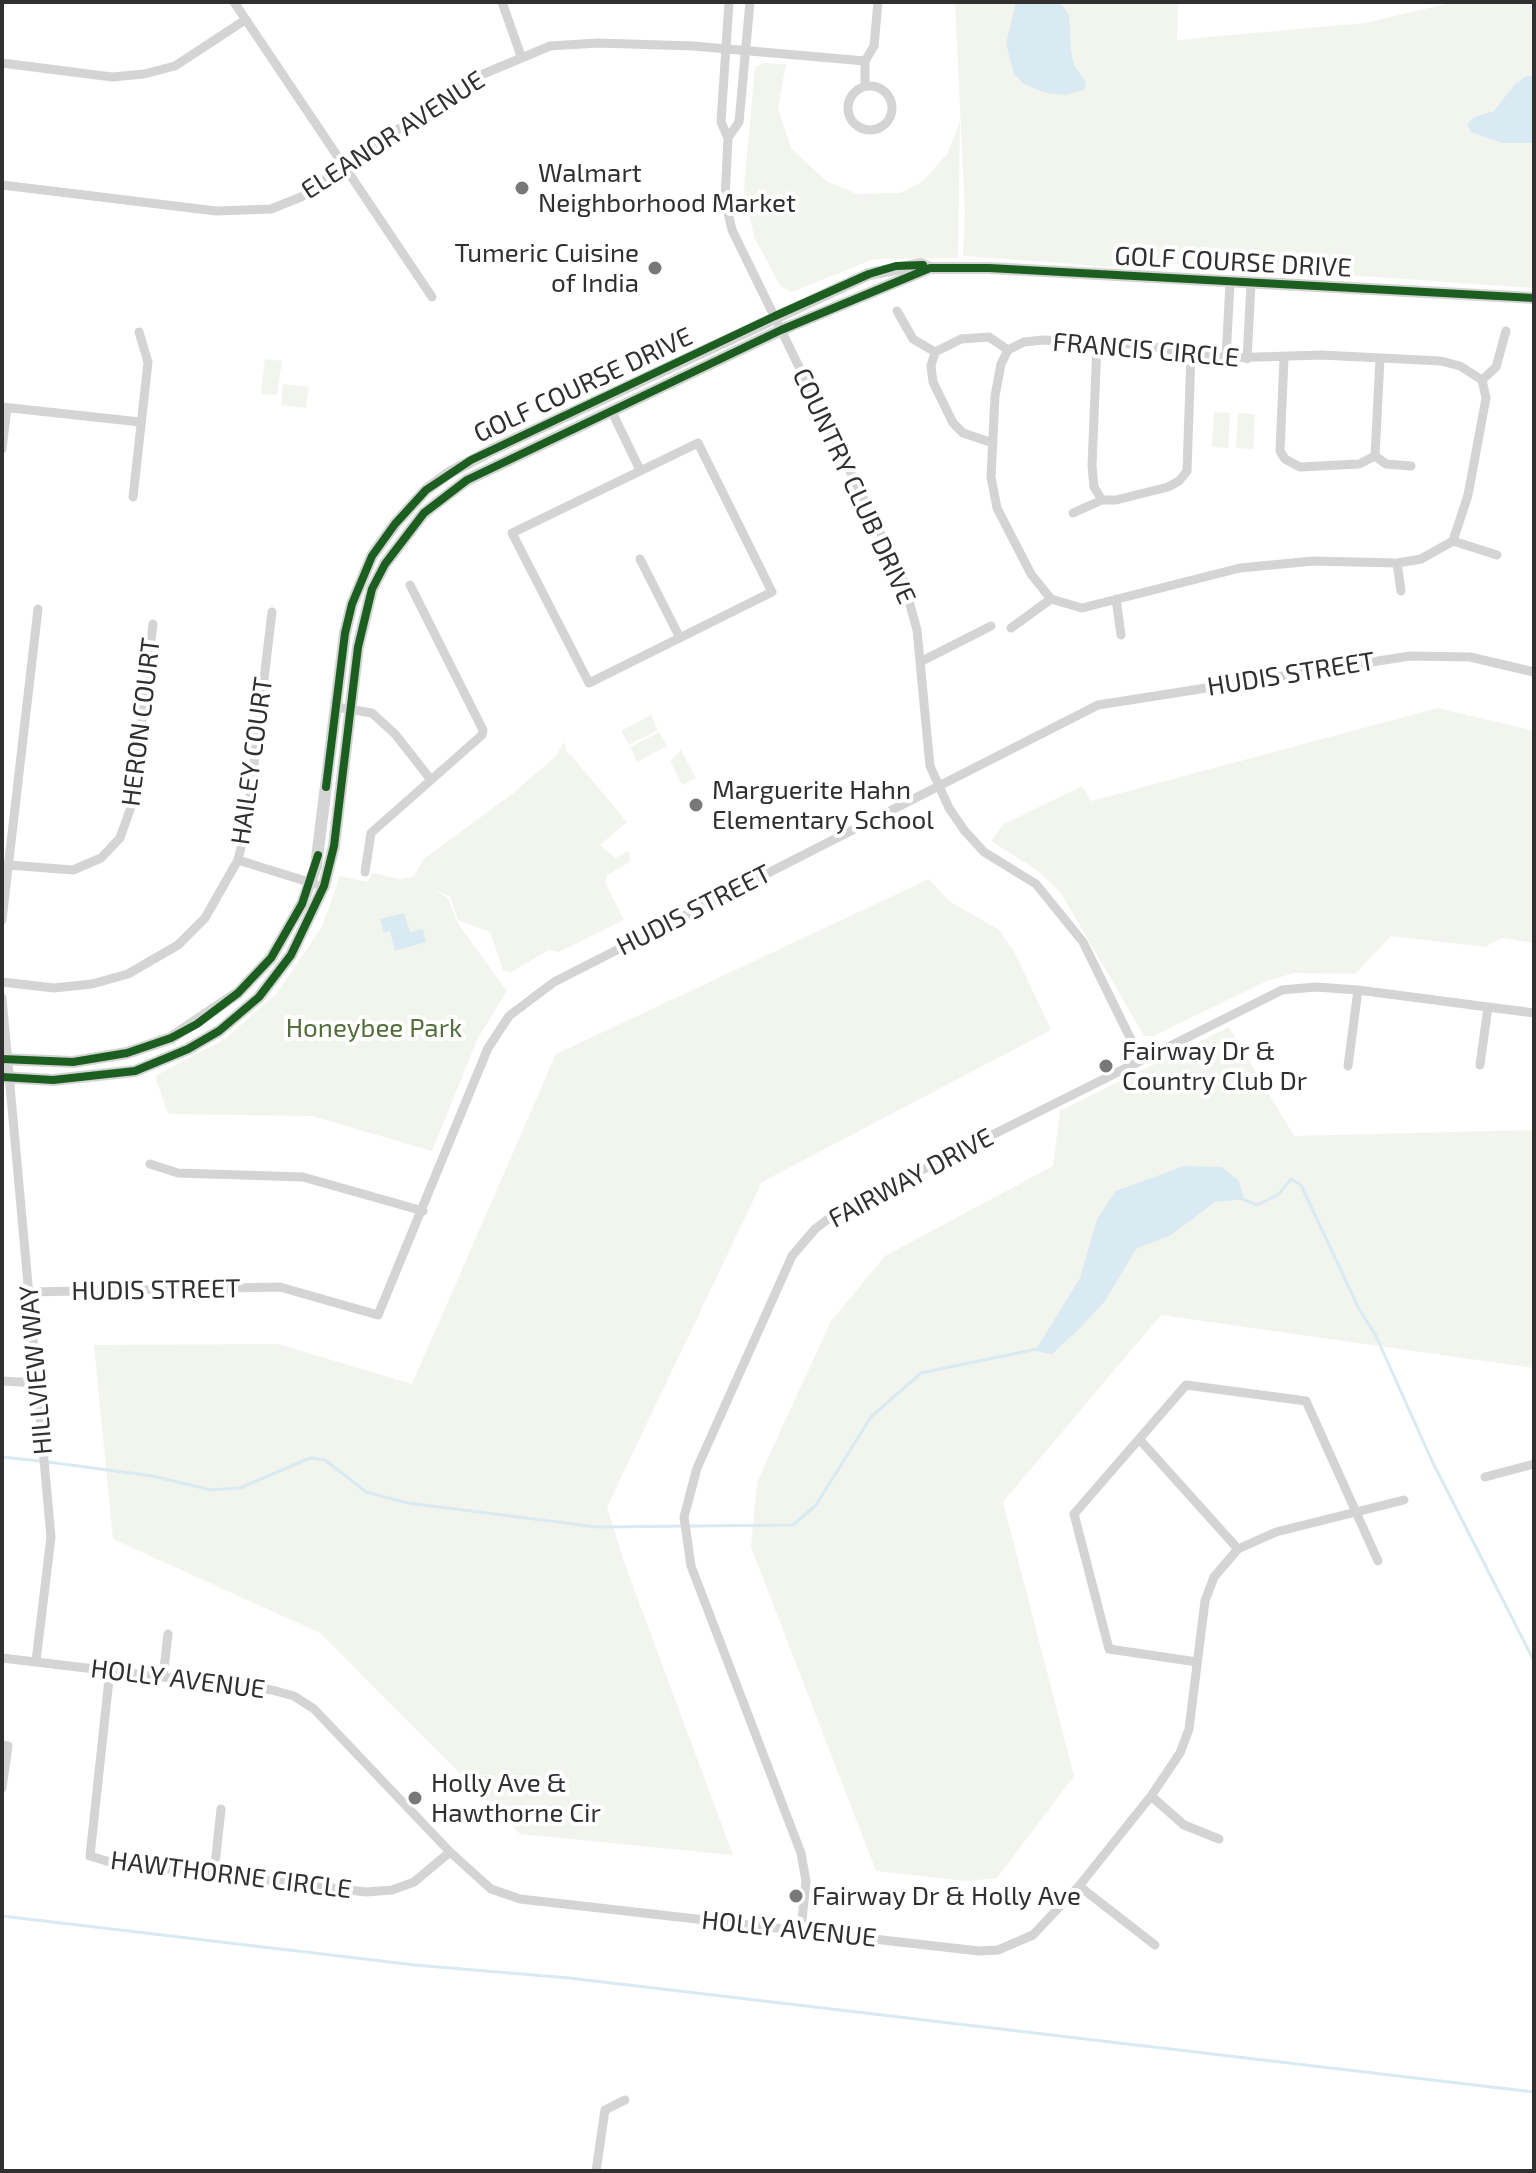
<!DOCTYPE html>
<style>
body{margin:0}
#map{position:relative;width:1536px;height:2173px;overflow:hidden;background:#fff;font-family:"Exo 2",sans-serif}
canvas{display:block}
.frame{position:absolute;inset:0;border:4px solid #303030;pointer-events:none}
</style>
<div id="map">
<canvas width="1536" height="2173"></canvas>
<div class="frame"></div>
</div>
<script>
const c = document.querySelector('canvas').getContext('2d');
c.lineJoin = 'round';
function fill(path, color) {
  c.fillStyle = color;
  c.fill(path, 'evenodd');
}
function toPath(rows) {
  const path = new Path2D();
  for (const r of rows) {
    if (r.length === 3) {
      path.moveTo(r[0] + r[2], r[1]);
      path.arc(r[0], r[1], r[2], 0, 2 * Math.PI);
      continue;
    }
    path.moveTo(r[0], r[1]);
    for (let i = 2; i < r.length; i += 2) path.lineTo(r[i], r[i + 1]);
  }
  return path;
}
function stroke(path, color, width, dash) {
  c.strokeStyle = color;
  c.lineWidth = width;
  c.lineCap = dash ? 'butt' : 'round';
  c.setLineDash(dash || []);
  c.stroke(path);
}
function write(font, color, halo, rows, align = 'center') {
  c.font = font + ' "Exo 2",sans-serif';
  c.lineWidth = 8;
  c.setLineDash([]);
  c.textBaseline = 'middle';
  c.strokeStyle = halo;
  c.fillStyle = color;
  for (const [text, x, y, turn = 0] of rows) {
    c.save();
    c.translate(x, y);
    c.rotate((+turn || 0) * Math.PI / 180);
    c.textAlign = isNaN(turn) ? turn : align;
    if (halo) c.strokeText(text, 0, 0);
    c.fillText(text, 0, 0);
    c.restore();
  }
}
fill(toPath([
 [955,2,1178,2,1177,40,1365,23,1454,2,1534,2,1534,288,1257,269,1177,264,1115,267,963,256,965,212],
 [763,63,786,64,778,108,791,148,826,181,857,194,900,193,922,182,948,153,960,121,958,258,874,259,792,292,781,287,754,237,744,187,755,67],
 [265,359,282,361,277,395,261,394],
 [283,384,309,387,306,408,281,405],
 [1214,412,1230,413,1228,448,1212,447],
 [1238,413,1255,414,1253,449,1236,448],
 [1438,708,1534,731,1534,943,1502,938,1485,947,1391,936,1355,974,1294,973,1267,981,1153,1036,1144,1036,1061,893,1038,871,991,841,1004,824,1082,786,1091,801],
 [651,715,658,730,629,745,621,731],
 [659,732,667,746,637,762,630,747],
 [564,742,568,755,571,755,627,822,600,845,615,858,629,851,630,862,607,875,605,882,624,920,559,952,549,950,511,972,503,970,490,932,458,920,450,897,427,886,448,898,458,924,507,991,478,1038,432,1151,312,1116,168,1114,155,1076,225,1039,277,993,322,927,340,876,367,882,372,873,400,879,413,877,424,859,512,794,556,756],
 [681,750,696,778,682,785,670,761],
 [929,879,949,901,999,930,1015,953,1051,1030,762,1182,607,1507,624,1562,733,1855,520,1834,320,1633,113,1539,94,1345,278,1344,412,1384,556,1054],
 [1229,1027,1294,1136,1534,1130,1534,1368,1161,1315,1003,1502,1074,1776,997,1878,967,1881,876,1871,751,1547,757,1482,831,1321,885,1256,1053,1166,1060,1111]
]), '#f2f5ed');
fill(toPath([
 [1016,2,1060,2,1069,15,1071,50,1074,65,1086,82,1084,90,1065,95,1046,93,1024,84,1014,74,1006,44],
 [1526,76,1534,76,1534,143,1502,143,1471,132,1467,124,1474,117,1494,111,1515,84],
 [404,913,410,932,423,929,426,942,395,951,390,931,384,933,380,919],
 [1184,1166,1222,1167,1239,1181,1244,1199,1215,1202,1171,1235,1136,1249,1105,1301,1079,1329,1052,1354,1035,1351,1080,1278,1097,1219,1116,1191]
]), '#daeaf2');
stroke(toPath([
 [1240,1198,1257,1205,1278,1195,1291,1179,1301,1185,1359,1309,1376,1336,1432,1461,1534,1661],
 [2,1457,40,1461],
 [48,1462,153,1476,211,1490,240,1488,310,1458,325,1460,366,1492,408,1503,597,1527,793,1525,816,1505,871,1417,921,1373,1037,1349],
 [2,1916,415,1965,569,1978,1534,2092]
]), '#daeaf2', 3);
stroke(toPath([
 [234,2,432,297],
 [502,2,521,56],
 [729,2,721,122,728,138,725,199,732,230,903,579,917,630,930,766,949,808,964,830,984,852,1036,884,1083,942,1141,1060],
 [865,61,874,46,878,2],
 [865,61,865,86],
 [2,63,112,77,144,74,175,66,245,20],
 [870,108,22],
 [728,138,739,122,750,2],
 [2,185,216,211,271,209,301,197,469,80,550,46,598,43,693,46,865,61],
 [897,311,913,339,935,352],
 [1043,340,1132,344,1226,358,1321,355,1441,361,1460,366,1482,380,1486,398,1468,495,1453,541,1421,559,1397,563,1313,561,1240,568,1082,608,1051,599,1031,574,997,508,991,477,995,396,1001,364,1008,350,1024,342,1043,340],
 [1097,344,1092,466,1094,487,1102,500,1116,500,1168,487,1179,481,1187,471,1191,352],
 [1226,358,1230,283],
 [1284,358,1280,451,1285,459,1300,467,1359,464,1375,456],
 [1247,359,1251,284],
 [1482,380,1496,367,1506,331],
 [2,407,140,422],
 [612,412,640,470],
 [698,443,772,592,589,683,512,533,698,443],
 [993,443,963,433,953,423,933,382,931,366,935,352,961,339,989,337,1008,350],
 [2,449,7,408],
 [1375,456,1380,359],
 [1375,456,1386,464,1411,466],
 [133,497,148,362,139,332],
 [1073,513,1102,500],
 [1453,541,1497,555],
 [640,559,680,638],
 [1397,563,1401,591],
 [410,585,483,730,482,735,431,780],
 [1116,599,1121,635],
 [1011,628,1051,599],
 [922,661,991,626],
 [336,707,372,713,395,734,431,780,371,833,365,872],
 [238,860,315,884],
 [9,865,73,870,101,858,120,838,132,804,153,624],
 [2,920,38,609],
 [2,982,54,988,92,984,128,974,178,945,205,918,238,860,247,822,272,612],
 [2,998,51,1537,36,1661],
 [1480,1065,1488,1007],
 [1348,1066,1358,990],
 [150,1164,178,1173,303,1177,423,1211],
 [29,1292,280,1287,378,1315,488,1048,509,1016,554,982,1098,705,1410,656,1470,657,1534,672],
 [2,1381,37,1383],
 [1140,1440,1238,1549],
 [1485,1477,1534,1464],
 [2,1658,272,1690,294,1696,314,1709,450,1852,491,1889,520,1899,979,1951,998,1950,1033,1935,1079,1886,1151,1796,1180,1753,1189,1729,1205,1601,1214,1577,1238,1549,1276,1532,1404,1500],
 [1197,1662,1109,1649,1074,1514,1186,1385,1306,1401,1378,1561],
 [110,1670,90,1856,110,1862,366,1892,392,1890,414,1882,450,1852],
 [163,1677,168,1634],
 [2,1745,8,1746,2,1788],
 [1151,1796,1184,1825,1219,1839],
 [214,1874,221,1809],
 [1079,1886,1155,1945],
 [801,1930,806,1881,801,1853,691,1566,684,1517,697,1468,792,1256,815,1229,836,1213,1282,990,1316,987,1358,990,1534,1013],
 [596,2171,605,2110,625,2100]
]), '#d4d4d4', 9);
stroke(toPath([
 [2,1059,73,1062,127,1053,171,1038,238,993,271,958,302,904,316,866,345,633,352,604,372,556,395,524,426,490,449,473,494,449,869,274,921,264,930,268],
 [2,1077,53,1080,135,1071,188,1049,219,1031,259,997,291,955,324,886,334,846,358,647,372,589,385,564,424,513,467,480,781,330,930,268,989,268,1534,298]
]), '#d4d4d4', 12);
stroke(toPath([
 [326,787,345,633,352,604,372,556,395,524,426,490,471,460,775,316,869,274,896,266,923,265],
 [2,1059,73,1062,127,1053,171,1038,197,1024,238,993,271,958,302,904,318,855],
 [2,1077,53,1080,135,1071,188,1049,219,1031,259,997,291,955,324,886,334,846,358,647,372,589,385,564,424,513,467,480,781,330,930,268,989,268,1534,298]
]), '#1b5e20', 8);
for (const [x, y, r, color] of [
 [522,188,8,"#787878"],
 [655,268,8,"#787878"],
 [696,805,8,"#787878"],
 [1106,1066,8,"#787878"],
 [415,1798,8,"#787878"],
 [796,1896,8,"#787878"]
]) {
  const dot = new Path2D();
  dot.arc(x, y, r, 0, 2 * Math.PI);
  c.fillStyle = color;
  c.fill(dot);
  stroke(dot, '#fff', 3);
}
write('26px', '#303030', '#fff', [
 ["ELEANOR AVENUE",393,135,-33],
 ["GOLF COURSE DRIVE",1233,262,3],
 ["FRANCIS CIRCLE",1146,350,5],
 ["GOLF COURSE DRIVE",583,385,-25],
 ["COUNTRY CLUB DRIVE",854,486,65],
 ["HUDIS STREET",1291,674,-9],
 ["HERON COURT",141,722,-83],
 ["HAILEY COURT",252,761,-82],
 ["HUDIS STREET",694,910,-27],
 ["FAIRWAY DRIVE",911,1178,-28],
 ["HUDIS STREET",156,1290,-1],
 ["HILLVIEW WAY",36,1370,-95],
 ["HOLLY AVENUE",178,1679,7],
 ["HAWTHORNE CIRCLE",231,1875,7],
 ["HOLLY AVENUE",789,1929,6]
]);
write('26px', '#303030', '#fff', [
 ["Walmart",538,173],
 ["Neighborhood Market",538,203],
 ["Tumeric Cuisine",639,253,"right"],
 ["of India",639,283,"right"],
 ["Marguerite Hahn",712,790],
 ["Elementary School",712,820],
 ["Fairway Dr &",1122,1051],
 ["Country Club Dr",1122,1081],
 ["Holly Ave &",431,1783],
 ["Hawthorne Cir",431,1813],
 ["Fairway Dr & Holly Ave",812,1896]
], 'left');
write('26px', '#556e3c', '#fff', [
 ["Honeybee Park",374,1028]
]);
</script>
